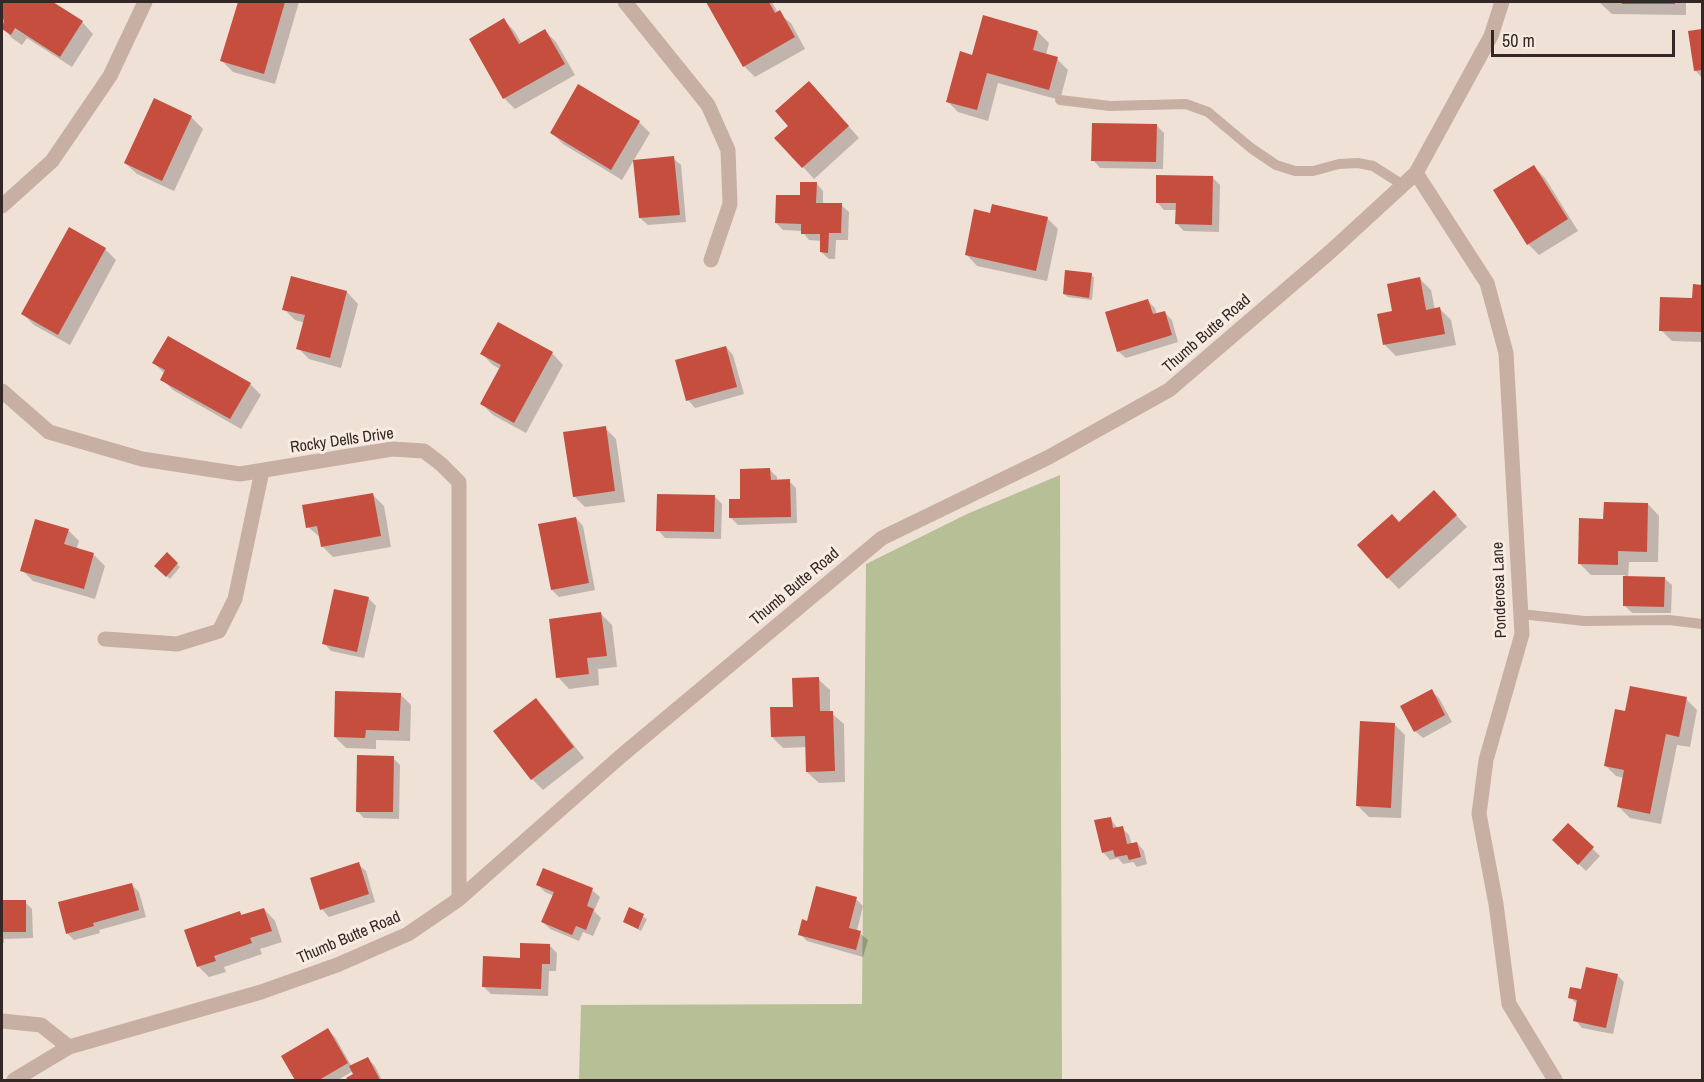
<!DOCTYPE html>
<style>
body{margin:0}
#map{position:relative;width:1704px;height:1082px;overflow:hidden;background:#f0e1d7;font-family:"Archivo Narrow",sans-serif}
canvas{display:block}
.frame{position:absolute;inset:0;border:3px solid #332825;pointer-events:none}
.scale{position:absolute;left:1491px;top:30px;width:184px;height:27px;box-sizing:border-box;border:3px solid #332825;border-top:0;padding-left:8px;font-size:18px;line-height:21px;white-space:nowrap;color:#332825;-webkit-text-stroke:4px #f8ebe2;paint-order:stroke}
</style>
<div id="map">
<canvas width="1704" height="1082"></canvas>
<div class="frame"></div>
<div class="scale">50 m</div>
</div>
<script>
const c = document.querySelector('canvas').getContext('2d');
c.lineJoin = 'round';
function fill(path, color) {
  c.fillStyle = color;
  c.fill(path, 'evenodd');
}
function toPath(rows) {
  const path = new Path2D();
  for (const r of rows) {
    path.moveTo(r[0], r[1]);
    for (let i = 2; i < r.length; i += 2) path.lineTo(r[i], r[i + 1]);
  }
  return path;
}
function stroke(path, color, width, dash) {
  c.strokeStyle = color;
  c.lineWidth = width;
  c.lineCap = dash ? 'butt' : 'round';
  c.setLineDash(dash || []);
  c.stroke(path);
}
function write(font, color, halo, rows, align = 'center') {
  c.font = font + ' "Archivo Narrow",sans-serif';
  c.lineWidth = 6;
  c.setLineDash([]);
  c.textBaseline = 'middle';
  c.strokeStyle = halo;
  c.fillStyle = color;
  for (const [text, x, y, turn = 0] of rows) {
    c.save();
    c.translate(x, y);
    c.rotate((+turn || 0) * Math.PI / 180);
    c.textAlign = isNaN(turn) ? turn : align;
    if (halo) c.strokeText(text, 0, 0);
    c.fillText(text, 0, 0);
    c.restore();
  }
}
fill(toPath([
 [1060,475,1062,1080,579,1080,581,1005,862,1004,866,564,967,514]
]), '#b7bf97');
fill(toPath([
 [2,2,50,2,82,22,93,34,72,67,27,38,22,45,12,38,2,27,4,22,2,21],
 [239,2,299,2,275,84,233,72,222,61],
 [708,2,772,2,778,13,791,23,805,49,755,77,744,66],
 [1600,3,1686,2,1686,15,1612,14],
 [504,20,515,32,522,44,545,31,556,42,575,75,515,109,504,98],
 [1702,30,1702,78,1696,71,1690,32],
 [1038,32,1049,43,1046,55,1057,59,1068,70,1060,100,998,83,988,121,958,112,947,101,973,57],
 [820,94,859,138,814,179,777,138],
 [154,100,191,117,203,129,174,191,137,174,125,163],
 [639,122,650,133,622,180,563,144,552,133],
 [1156,125,1164,133,1163,169,1100,168,1093,160],
 [673,158,681,165,686,222,648,225,640,218],
 [1534,167,1545,178,1578,231,1539,255,1528,244],
 [1212,177,1220,185,1219,232,1184,231,1177,224,1177,210,1164,210,1157,202],
 [816,183,823,191,823,204,841,205,849,212,848,240,836,240,835,259,829,259,821,252,822,241,809,240,802,231,783,230,776,223],
 [991,214,1047,218,1058,229,1047,281,977,266,966,254],
 [105,249,116,260,70,345,34,325,23,314],
 [1091,274,1094,278,1092,300,1068,297,1064,294],
 [292,278,347,292,358,304,341,368,309,359,298,348,305,323,295,320,284,309],
 [1420,279,1431,290,1435,310,1440,309,1451,320,1456,345,1396,356,1385,345,1394,313],
 [1694,286,1702,286,1702,342,1672,341,1661,330,1693,300],
 [1148,301,1155,308,1157,315,1164,312,1172,320,1178,342,1126,358,1118,351],
 [726,347,733,355,744,394,695,408,688,400],
 [552,353,563,365,526,433,493,415,481,403,500,369,493,365,482,354],
 [154,363,250,384,261,395,241,429,173,390,162,379,165,374],
 [605,428,616,439,625,502,585,507,574,496],
 [770,470,777,477,777,481,789,481,796,488,797,523,738,525,731,518,742,500],
 [373,495,384,506,391,547,333,557,322,546,321,538,308,527],
 [714,496,722,504,721,539,665,538,658,530],
 [1445,503,1467,527,1399,589,1388,578,1399,524],
 [1648,504,1659,516,1658,562,1629,562,1628,577,1664,578,1672,585,1671,613,1632,613,1624,605,1625,575,1591,575,1580,564,1605,521],
 [576,518,583,526,595,590,559,597,552,590],
 [68,530,79,541,76,550,94,555,105,566,95,599,33,581,22,570],
 [167,555,180,567,170,579,156,566],
 [368,598,376,606,364,658,331,651,324,643],
 [601,614,612,625,617,667,598,669,599,685,569,689,558,677],
 [818,679,830,690,830,712,844,724,845,782,819,783,807,772,807,747,783,748,772,737],
 [1431,691,1439,698,1452,722,1423,738,1415,731],
 [400,694,411,705,410,741,376,740,376,749,346,748,335,737],
 [1686,699,1697,710,1690,747,1677,745,1661,824,1630,818,1619,807,1624,778,1616,776,1605,765],
 [536,700,547,711,584,758,543,790,532,779],
 [1394,724,1405,735,1401,818,1369,817,1358,806],
 [393,758,400,765,399,819,364,818,357,811],
 [1110,818,1118,829,1122,828,1129,835,1132,845,1137,843,1144,851,1147,864,1137,867,1133,862,1123,864,1118,858,1110,860,1103,852],
 [1568,825,1600,856,1586,871,1554,840],
 [358,864,366,871,375,902,329,917,322,909],
 [544,870,592,890,600,897,594,911,601,918,593,936,583,932,579,941,550,929,543,922,554,896,545,892,538,885],
 [131,884,139,892,146,917,99,930,100,933,74,940,67,933],
 [856,899,863,906,857,931,868,940,863,957,807,941,800,934,808,922],
 [2,902,25,902,32,909,33,938,4,939,4,943,2,943],
 [264,909,275,921,282,942,260,949,262,954,224,967,226,972,209,977,198,966,239,912,243,916],
 [630,909,647,919,641,931,624,921],
 [550,946,557,953,556,971,549,971,548,996,491,994,483,986,521,959],
 [1617,975,1624,982,1613,1034,1582,1028,1575,1020,1578,1005,1570,997],
 [328,1030,335,1037,352,1067,367,1058,375,1066,382,1080,349,1080,348,1079,355,1075,353,1071,338,1080,297,1080,283,1056]
]), '#0003');
fill(toPath([
 [2,2,53,2,83,21,60,57,15,28,11,35,2,29,4,20,2,18],
 [238,2,285,2,264,74,220,61],
 [706,2,769,2,775,13,780,10,795,37,743,67],
 [1622,2,1675,2,1675,4,1622,4],
 [983,15,1038,31,1033,50,1058,57,1049,90,987,73,977,110,946,102,960,51,972,55],
 [504,18,519,44,545,29,565,64,503,99,469,39],
 [1702,29,1702,70,1694,71,1688,31],
 [809,81,849,126,802,168,774,138,788,126,775,111],
 [578,84,640,121,611,170,550,133],
 [154,98,192,116,162,181,124,163],
 [1092,123,1157,124,1156,162,1091,161],
 [674,156,680,215,639,218,633,160],
 [1534,165,1568,219,1527,245,1493,190],
 [1156,175,1213,176,1212,225,1175,224,1176,203,1156,203],
 [800,182,817,182,816,203,842,203,841,233,829,233,828,253,820,252,820,234,801,234,801,224,775,223,776,195,800,195],
 [992,204,1048,217,1036,271,965,255,974,209,990,213],
 [69,227,106,248,58,335,21,314],
 [1065,270,1092,273,1089,298,1063,294],
 [291,276,347,291,330,358,296,349,305,315,282,310],
 [1420,277,1426,310,1440,307,1445,334,1383,345,1377,314,1392,311,1387,284],
 [1693,284,1702,285,1702,332,1659,331,1660,297,1692,298],
 [1148,299,1153,314,1165,311,1172,335,1117,352,1105,312],
 [498,322,553,352,514,423,480,404,501,365,480,354],
 [168,336,251,383,230,419,160,380,165,370,152,363],
 [726,346,737,387,686,401,675,360],
 [606,426,615,491,573,497,563,432],
 [770,468,771,480,790,479,791,517,729,518,729,499,740,499,740,469],
 [1434,490,1457,515,1387,579,1357,545,1392,514,1399,522],
 [373,493,381,536,321,547,317,526,306,528,302,505],
 [657,494,715,495,714,532,656,531],
 [1604,502,1648,503,1647,552,1618,551,1618,565,1578,564,1579,518,1603,519],
 [576,517,589,583,551,590,538,524],
 [35,519,69,529,64,544,94,553,84,589,20,571],
 [167,552,178,563,166,577,154,566],
 [1623,576,1665,577,1664,607,1623,606],
 [334,589,369,597,357,652,322,644],
 [601,612,607,656,587,658,589,674,556,678,549,619],
 [819,677,820,711,833,711,835,771,806,772,805,736,771,737,770,707,793,707,792,678],
 [1630,686,1687,697,1679,737,1666,734,1650,814,1617,807,1624,770,1604,766,1615,709,1625,711],
 [1432,689,1445,715,1414,732,1400,706],
 [335,691,401,693,399,731,366,730,365,738,334,737],
 [536,698,574,747,531,780,493,731],
 [1360,721,1395,723,1391,808,1356,806],
 [357,755,394,756,393,812,356,812],
 [1111,817,1113,828,1123,826,1127,844,1137,842,1141,857,1129,860,1127,855,1115,857,1113,850,1102,853,1094,820],
 [1568,823,1594,847,1578,865,1552,840],
 [359,862,369,894,320,910,310,878],
 [543,868,593,888,587,906,594,909,586,930,576,926,572,935,541,922,554,892,536,885],
 [132,883,139,910,93,923,94,926,66,934,58,902],
 [816,886,857,897,849,928,861,931,856,950,798,935,802,919,807,921],
 [2,900,26,900,26,932,2,932],
 [629,907,644,914,638,929,623,922],
 [264,908,272,931,250,938,252,943,214,956,216,961,197,967,184,930,240,911,241,915],
 [520,943,550,944,550,964,542,964,541,989,482,987,483,956,520,958],
 [1586,967,1618,974,1606,1028,1573,1021,1577,1000,1568,998,1570,987,1581,989],
 [328,1028,348,1063,319,1080,295,1080,281,1056],
 [368,1057,380,1080,348,1080,346,1078,353,1074,349,1066]
]), '#c54e3f');
stroke(toPath([
 [1060,100,1110,106,1186,104,1208,112,1251,148,1276,165,1295,171,1313,171,1339,164,1358,163,1373,166,1403,185],
 [1521,614,1584,621,1669,620,1702,624]
]), '#c8afa3', 10);
stroke(toPath([
 [625,2,708,105,728,150,730,204,711,260],
 [1416,173,1487,283,1506,353,1522,634,1486,760,1479,814,1496,904,1509,1004,1555,1080],
 [2,206,52,161,110,76,145,2],
 [2,391,49,432,142,459,240,474,392,449,424,451,441,464,459,482,459,899],
 [105,639,177,644,219,631,235,599,262,471],
 [2,1021,41,1025,69,1047],
 [14,1080,69,1047,261,992,337,965,408,934,459,899,621,756,882,538,1049,457,1169,390,1330,252,1416,173,1491,36,1502,2]
]), '#c8afa3', 15);
write('16px', '#332825', '#f8ebe2', [
 ["Thumb Butte Road",1207,334,-41],
 ["Rocky Dells Drive",342,441,-8],
 ["Thumb Butte Road",795,587,-40],
 ["Ponderosa Lane",1500,590,-92],
 ["Thumb Butte Road",349,938,-23]
]);
</script>
